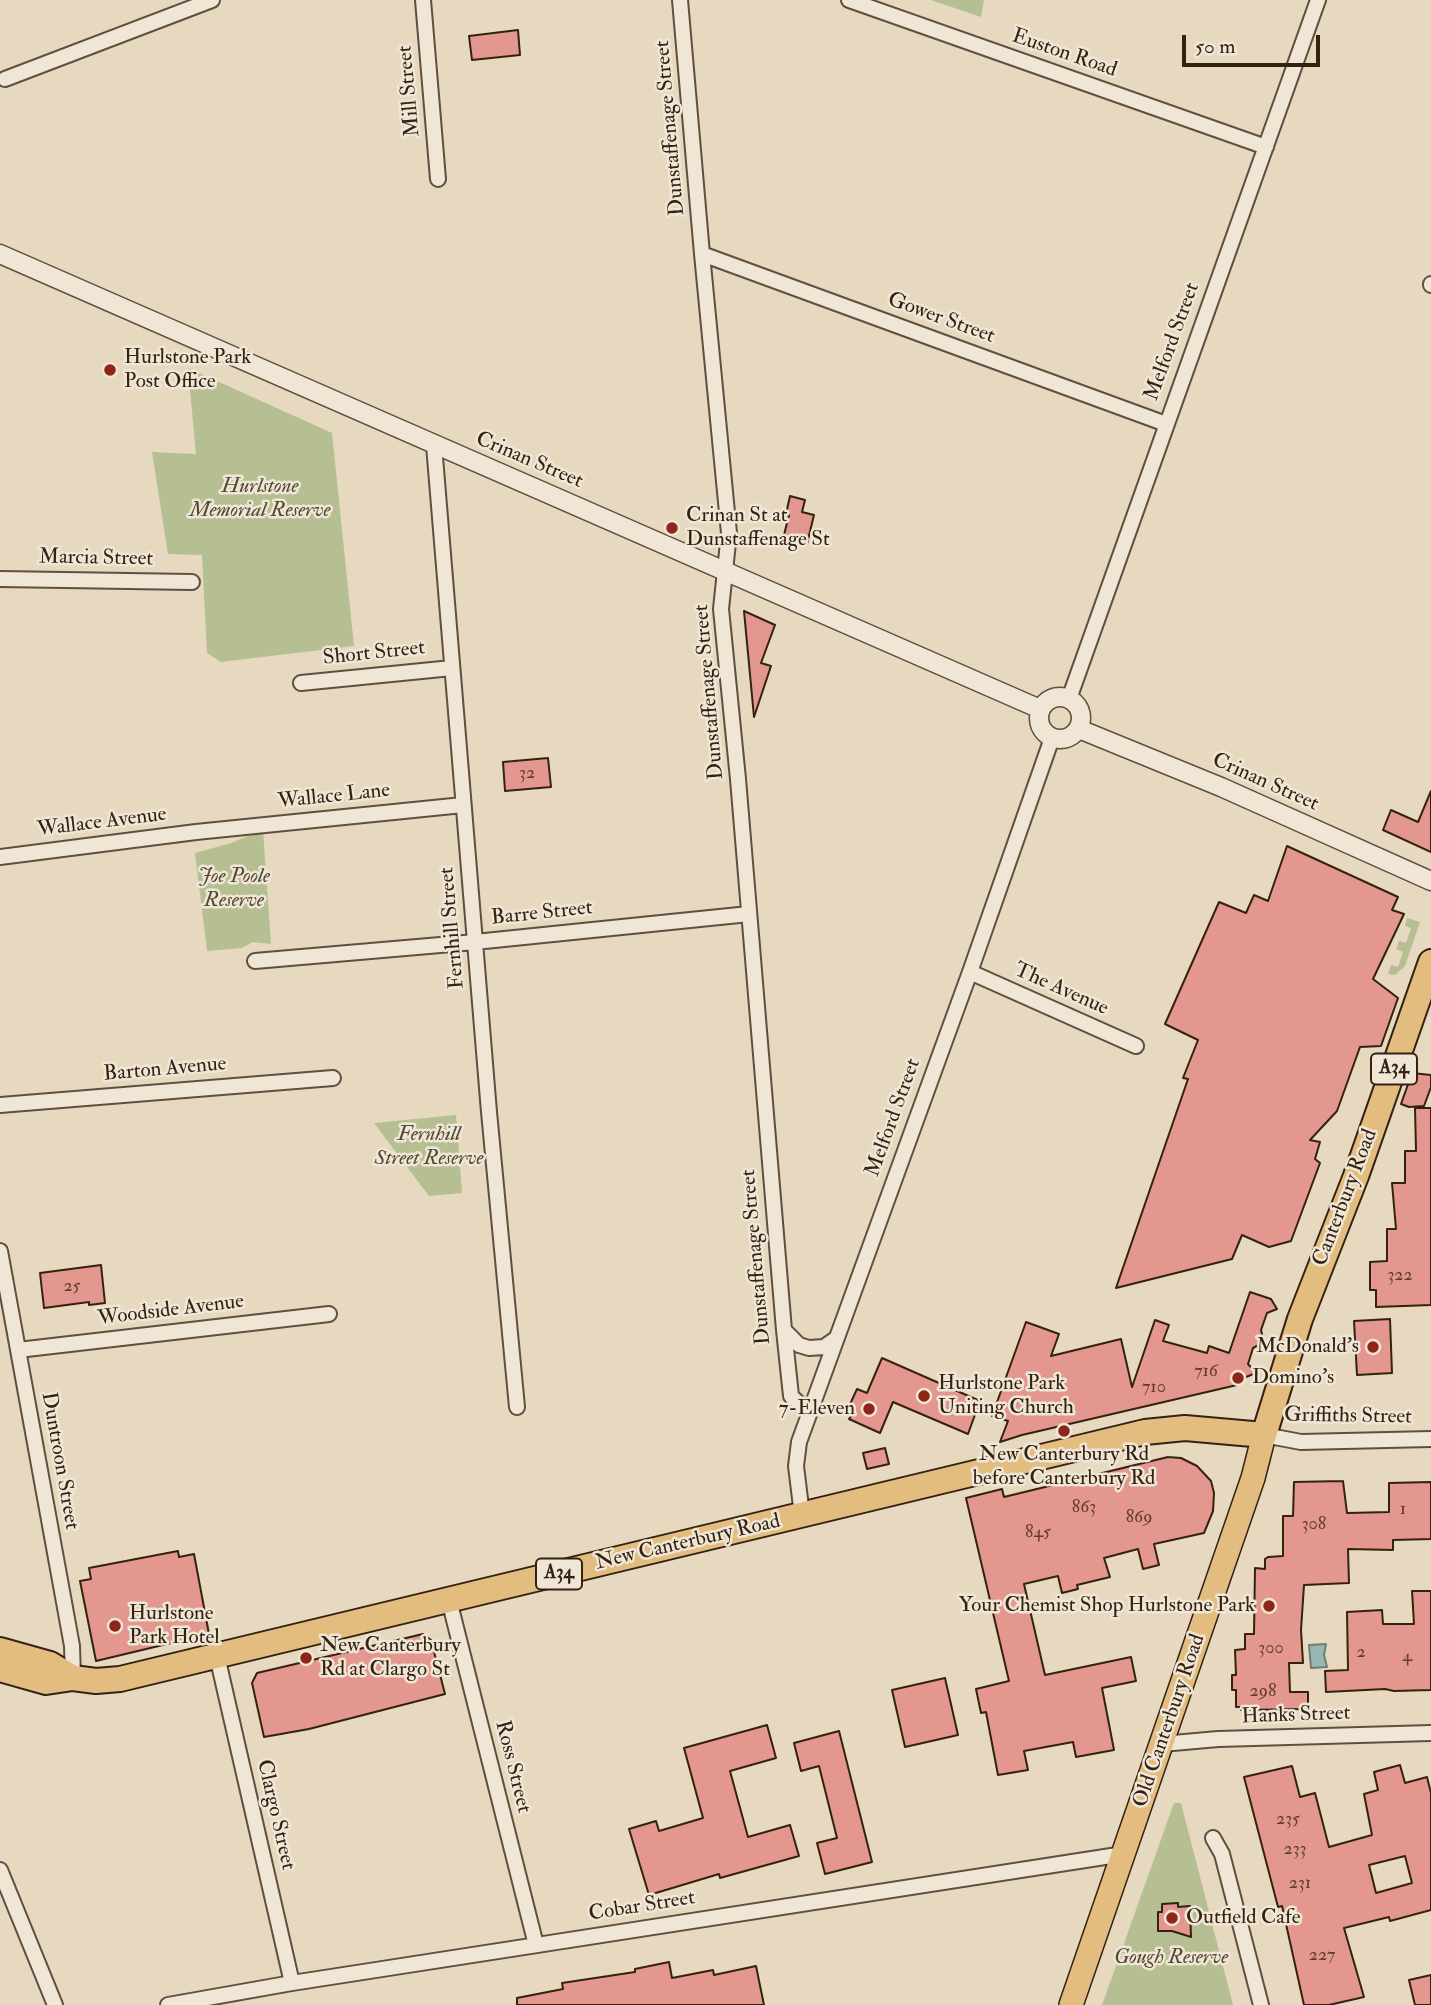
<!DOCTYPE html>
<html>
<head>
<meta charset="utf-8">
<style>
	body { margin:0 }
	#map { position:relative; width:1431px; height:2005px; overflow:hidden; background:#e6d9c0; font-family:"IM FELL Double Pica",serif }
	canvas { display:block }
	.scale { position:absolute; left:1182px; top:35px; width:138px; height:32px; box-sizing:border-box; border:4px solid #342112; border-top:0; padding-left:9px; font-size:21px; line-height:24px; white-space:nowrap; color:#342112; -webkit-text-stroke:5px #efe6d6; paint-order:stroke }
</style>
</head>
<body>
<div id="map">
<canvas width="1431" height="2005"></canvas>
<div class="scale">50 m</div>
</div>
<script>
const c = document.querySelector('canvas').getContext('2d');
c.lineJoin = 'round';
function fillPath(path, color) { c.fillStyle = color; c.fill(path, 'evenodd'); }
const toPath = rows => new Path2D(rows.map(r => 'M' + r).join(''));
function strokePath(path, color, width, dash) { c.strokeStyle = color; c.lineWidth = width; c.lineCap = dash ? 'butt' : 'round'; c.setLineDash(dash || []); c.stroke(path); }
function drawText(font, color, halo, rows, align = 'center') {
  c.font = font + ' "IM FELL Double Pica",serif'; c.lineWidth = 5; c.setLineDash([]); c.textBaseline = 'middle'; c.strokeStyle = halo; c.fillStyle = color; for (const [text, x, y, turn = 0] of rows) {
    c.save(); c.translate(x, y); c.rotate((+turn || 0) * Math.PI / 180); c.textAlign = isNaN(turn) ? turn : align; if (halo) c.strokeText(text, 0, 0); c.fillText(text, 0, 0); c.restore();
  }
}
fillPath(toPath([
	[931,0,984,0,981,17],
	[188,368,332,433,354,646,221,662,207,653,202,555,168,554,152,452,196,454],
	[263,830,271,944,253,942,242,948,207,951,195,853,231,843],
	[1407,918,1420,922,1405,966,1395,975,1388,974,1391,965,1398,967,1403,952,1396,949,1399,941,1406,943,1411,928,1405,926],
	[456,1115,462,1193,429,1196,374,1123],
	[1174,1803,1181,1803,1233,2005,1102,2005]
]), '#b5bf92');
const water = toPath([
	[1326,1644,1324,1655,1327,1667,1311,1668,1309,1645,1326,1644]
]);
fillPath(water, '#96bab3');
strokePath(water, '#6f7d73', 2);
const building = toPath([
	[518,30,520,55,472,60,469,36,518,30],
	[790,496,805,500,802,512,814,515,807,544,783,539,789,515,786,514,790,496],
	[744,611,775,625,761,663,771,666,754,717,744,611],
	[548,758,551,787,505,791,503,762,548,758],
	[1431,791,1431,852,1383,830,1391,810,1418,822,1431,791],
	[1287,846,1398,897,1392,910,1404,914,1373,979,1398,998,1381,1046,1360,1047,1337,1111,1310,1140,1320,1142,1315,1159,1320,1163,1291,1241,1269,1247,1242,1235,1232,1259,1116,1288,1188,1079,1183,1078,1198,1040,1165,1024,1219,902,1246,913,1254,895,1268,901,1287,846],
	[1412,1073,1431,1075,1431,1087,1424,1106,1409,1107,1401,1104,1412,1073],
	[1415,1108,1431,1108,1431,1305,1376,1307,1376,1290,1370,1290,1370,1262,1387,1261,1387,1229,1396,1229,1392,1183,1405,1183,1405,1151,1416,1151,1415,1108],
	[101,1265,105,1303,89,1305,89,1302,44,1308,40,1273,101,1265],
	[1250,1292,1271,1299,1277,1309,1267,1313,1261,1330,1264,1342,1253,1348,1248,1364,1256,1373,1246,1377,1237,1385,1022,1435,1000,1442,1008,1421,992,1416,1026,1322,1059,1334,1051,1356,1121,1339,1132,1387,1155,1320,1169,1325,1163,1341,1207,1353,1209,1346,1229,1353,1250,1292],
	[1390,1319,1392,1373,1357,1375,1354,1321,1390,1319],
	[882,1358,980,1401,968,1434,893,1402,880,1433,849,1419,851,1416,846,1413,857,1389,867,1393,882,1358],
	[885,1448,889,1464,867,1469,863,1453,885,1448],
	[1168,1457,1181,1458,1197,1466,1211,1481,1214,1493,1213,1511,1204,1533,1154,1544,1159,1565,1143,1569,1138,1549,1104,1558,1110,1577,1077,1585,1078,1589,1062,1593,1058,1576,1024,1584,1045,1675,1131,1657,1136,1681,1102,1688,1114,1750,1076,1757,1073,1742,1024,1751,1028,1770,998,1775,986,1712,981,1713,976,1689,1009,1681,966,1498,1002,1489,1004,1497,1168,1457],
	[1343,1481,1347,1513,1389,1512,1389,1483,1431,1482,1431,1539,1393,1540,1393,1550,1348,1549,1349,1583,1304,1585,1301,1630,1303,1663,1289,1663,1290,1692,1308,1692,1308,1709,1241,1710,1241,1707,1236,1707,1236,1690,1232,1690,1232,1675,1236,1675,1235,1650,1245,1649,1245,1634,1254,1634,1255,1568,1265,1569,1265,1559,1268,1557,1283,1556,1283,1516,1293,1516,1294,1482,1343,1481],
	[178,1551,179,1557,194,1554,209,1634,96,1661,80,1581,91,1579,89,1568,178,1551],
	[1412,1591,1431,1591,1431,1690,1394,1691,1385,1689,1326,1692,1325,1671,1348,1670,1347,1612,1382,1610,1383,1624,1414,1624,1412,1591],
	[423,1634,431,1640,445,1694,309,1729,264,1737,252,1683,257,1673,423,1634],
	[945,1678,958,1735,905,1747,892,1690,945,1678],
	[767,1725,776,1758,730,1771,748,1837,790,1825,799,1856,720,1878,719,1874,649,1895,629,1829,656,1821,659,1831,703,1818,684,1748,767,1725],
	[839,1731,872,1862,825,1874,817,1843,837,1838,819,1766,801,1771,794,1743,839,1731],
	[1400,1765,1405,1783,1427,1777,1431,1793,1431,1910,1390,1921,1389,1917,1344,1928,1364,1997,1329,2005,1304,2005,1282,1906,1278,1907,1244,1777,1292,1766,1300,1797,1315,1793,1329,1847,1372,1835,1364,1794,1378,1790,1374,1772,1400,1765],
	[1405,1856,1412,1883,1376,1893,1369,1865,1405,1856],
	[1178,1903,1178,1907,1190,1906,1191,1937,1172,1931,1158,1931,1158,1912,1162,1912,1162,1904,1178,1903],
	[669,1962,672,1978,713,1970,714,1975,756,1966,764,2005,517,2005,517,1998,563,1989,562,1983,635,1972,635,1969,669,1962],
	[1431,1975,1431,2005,1415,2005,1409,1980,1431,1975]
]);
fillPath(building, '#e4978e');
strokePath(building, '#342112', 2);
const minor = toPath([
	[423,0,438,179],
	[680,0,702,254,729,533,721,609,738,779,784,1330,791,1396,809,1413],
	[849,0,1266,147],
	[5,79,212,0],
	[702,254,1166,424],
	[1431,285,1431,284],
	[434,445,489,1112,517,1407],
	[0,579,192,582],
	[301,683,452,668],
	[1069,699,1318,0],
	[0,857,196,832,463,805],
	[255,961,475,942,749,914],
	[970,972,1136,1046],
	[0,1105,333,1078],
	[0,1251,72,1646,73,1678],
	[784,1330,799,1345,809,1348,824,1347,837,1338],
	[18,1350,329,1314],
	[1264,1435,1301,1442,1431,1439],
	[802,1515,796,1466,799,1442,970,972,1052,738],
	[449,1600,536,1945],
	[217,1656,292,1983],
	[1162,1744,1218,1739,1431,1733],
	[1213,1838,1222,1854,1261,2005],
	[0,1870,55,2005],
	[168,2005,292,1983,1124,1854]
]);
const tertiary = toPath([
	[0,254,1040,709],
	'1039 718a21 21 0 1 1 42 0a21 21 0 1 1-42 0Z',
	[1079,729,1221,787,1431,881]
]);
const primary = toPath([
	[1071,2005,1253,1478,1264,1435]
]);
const trunk = toPath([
	[0,1650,50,1664,73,1678],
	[0,1669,46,1682,73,1678,96,1681,120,1679,1145,1432,1185,1428,1264,1435,1300,1319,1356,1176,1431,962]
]);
strokePath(minor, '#604f3e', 18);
strokePath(tertiary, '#604f3e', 21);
strokePath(primary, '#342112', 26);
strokePath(trunk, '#342112', 28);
strokePath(minor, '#efe6d6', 14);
strokePath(tertiary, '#efe6d6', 18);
strokePath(primary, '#e3bc80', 23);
strokePath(trunk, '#e3bc80', 24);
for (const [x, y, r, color] of [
	[110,370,7,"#8f2418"],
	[672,528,7,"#8f2418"],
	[1373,1347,7,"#8f2418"],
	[1238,1378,7,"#8f2418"],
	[924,1396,7,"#8f2418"],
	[869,1409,7,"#8f2418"],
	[1064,1431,7,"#8f2418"],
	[1269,1606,7,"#8f2418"],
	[115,1626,7,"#8f2418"],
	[306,1658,7,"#8f2418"],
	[1172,1918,7,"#8f2418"]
]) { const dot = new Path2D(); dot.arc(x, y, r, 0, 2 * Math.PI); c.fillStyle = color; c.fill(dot); strokePath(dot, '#efe6d6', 2.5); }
drawText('18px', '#603e31', null, [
	["32",527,774],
	["322",1400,1276],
	["25",72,1287],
	["716",1206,1372],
	["710",1154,1388],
	["863",1084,1508],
	["1",1403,1510],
	["869",1139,1518],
	["308",1314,1525],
	["845",1038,1533],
	["300",1271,1649],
	["2",1361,1653],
	["4",1407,1657],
	["298",1263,1692],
	["235",1288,1820],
	["233",1295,1850],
	["231",1300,1884],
	["227",1322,1956]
]);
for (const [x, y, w] of [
	[1394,1069,46],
	[559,1574,46]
]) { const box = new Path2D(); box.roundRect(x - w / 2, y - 15.5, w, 31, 5); c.fillStyle = '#efe6d6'; c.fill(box); strokePath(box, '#342112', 2); }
drawText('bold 19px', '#342112', null, [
	["A34",1394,1069],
	["A34",559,1574]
]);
drawText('21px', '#342112', '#efe6d6', [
	["Euston Road",1064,54,19],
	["Mill Street",410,91,-95],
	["Dunstaffenage Street",671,128,-95],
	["Gower Street",941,319,20],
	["Melford Street",1173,342,-70],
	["Crinan Street",529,461,23],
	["Marcia Street",96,559,1],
	["Short Street",374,654,-6],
	["Dunstaffenage Street",710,692,-95],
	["Crinan Street",1265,783,24],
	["Wallace Lane",334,797,-6],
	["Wallace Avenue",102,823,-7],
	["Barre Street",542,914,-6],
	["Fernhill Street",453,928,-95],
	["The Avenue",1061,990,24],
	["Barton Avenue",165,1070,-5],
	["Melford Street",894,1118,-70],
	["Canterbury Road",1346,1198,-69],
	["Dunstaffenage Street",757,1257,-95],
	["Woodside Avenue",171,1311,-7],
	["Griffiths Street",1348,1417,1],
	["Duntroon Street",59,1461,80],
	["New Canterbury Road",688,1543,-13],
	["Hanks Street",1296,1716,-2],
	["Old Canterbury Road",1170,1721,-71],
	["Ross Street",512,1767,76],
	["Clargo Street",275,1815,77],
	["Cobar Street",642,1907,-9]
]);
drawText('21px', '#342112', '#efe6d6', [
	["Hurlstone Park",124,358],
	["Post Office",124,382],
	["Crinan St at",686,516],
	["Dunstaffenage St",686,540],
	["McDonald's",1359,1347,"right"],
	["Domino's",1252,1378],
	["Hurlstone Park",938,1384],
	["Uniting Church",938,1408],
	["7-Eleven",855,1409,"right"],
	["New Canterbury Rd",1064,1455,"center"],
	["before Canterbury Rd",1064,1479,"center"],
	["Your Chemist Shop Hurlstone Park",1255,1606,"right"],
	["Hurlstone",129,1614],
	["Park Hotel",129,1638],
	["New Canterbury",320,1646],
	["Rd at Clargo St",320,1670],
	["Outfield Cafe",1186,1918]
], 'left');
drawText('italic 21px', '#544832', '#efe6d6', [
	["Hurlstone",260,487],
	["Memorial Reserve",260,511],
	["Joe Poole",234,877],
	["Reserve",234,901],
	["Fernhill",429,1135],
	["Street Reserve",429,1159],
	["Gough Reserve",1171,1958]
]);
</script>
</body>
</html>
